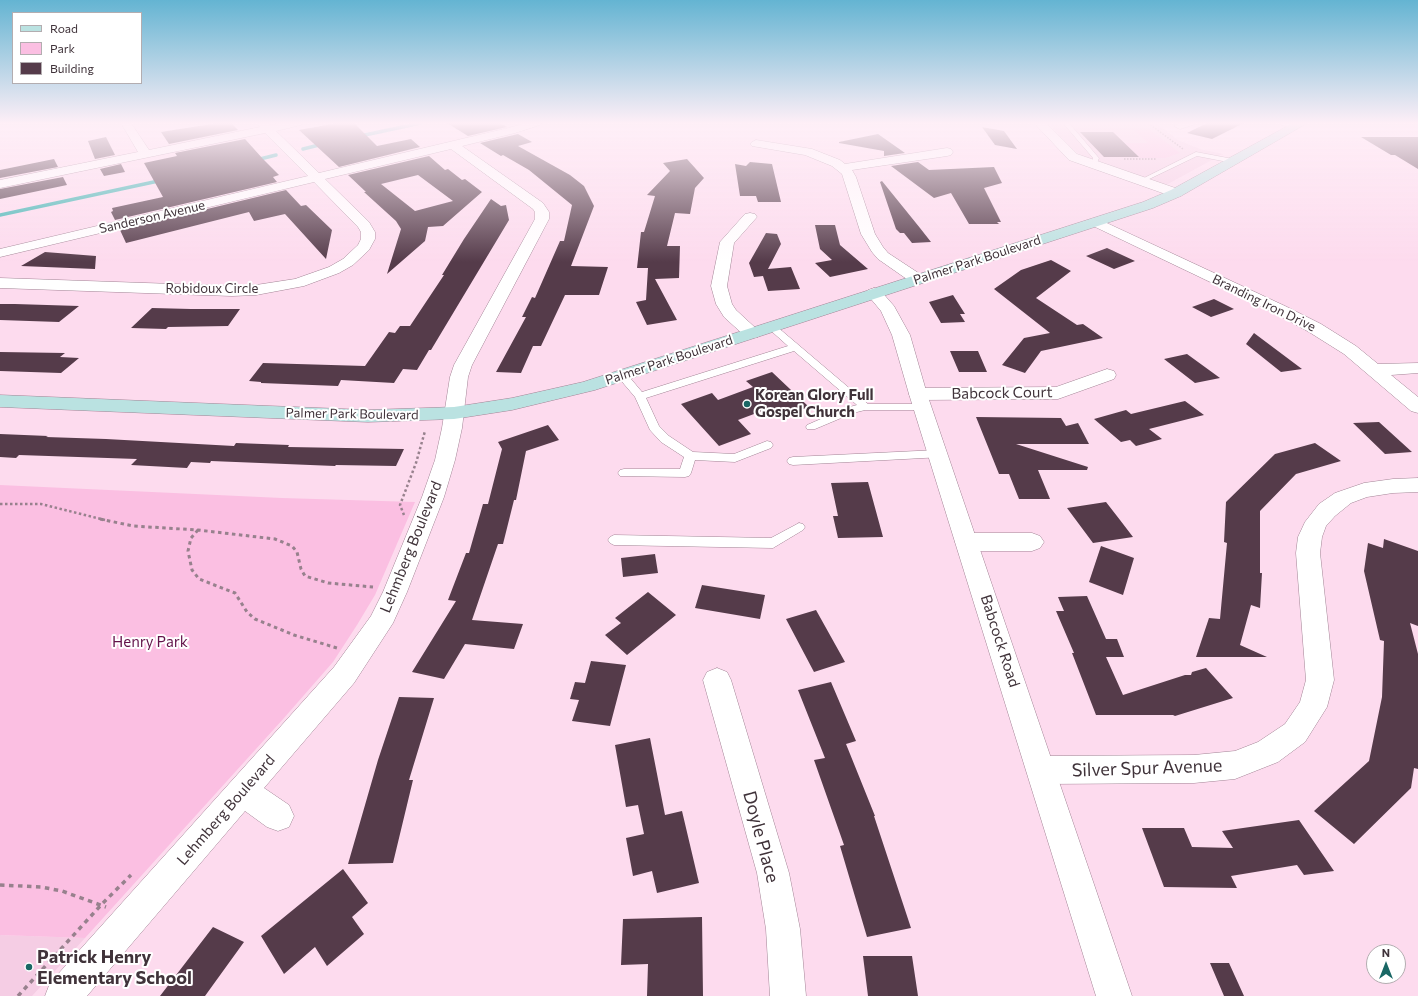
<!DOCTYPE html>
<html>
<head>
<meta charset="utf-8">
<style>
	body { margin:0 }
	#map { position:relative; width:1418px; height:996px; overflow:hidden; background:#fddbee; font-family:Commissioner,sans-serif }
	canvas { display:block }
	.legend { position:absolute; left:12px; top:12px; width:130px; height:72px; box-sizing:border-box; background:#fff; border:1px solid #b3adb0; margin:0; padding:5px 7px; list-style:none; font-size:12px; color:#40333a }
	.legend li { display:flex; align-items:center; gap:8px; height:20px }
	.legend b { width:20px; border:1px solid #b3adb0 }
	.north { position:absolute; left:1366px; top:944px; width:40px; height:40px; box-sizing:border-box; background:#fff; border:1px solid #b3adb0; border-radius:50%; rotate:0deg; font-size:11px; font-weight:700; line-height:16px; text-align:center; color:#40333a }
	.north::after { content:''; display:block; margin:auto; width:14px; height:18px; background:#196765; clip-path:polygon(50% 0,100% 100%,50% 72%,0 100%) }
</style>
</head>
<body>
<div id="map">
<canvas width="1418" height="996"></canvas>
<ul class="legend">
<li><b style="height:5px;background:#bae2e1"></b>Road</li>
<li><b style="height:11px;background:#fbbfe2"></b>Park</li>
<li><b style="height:11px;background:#553b4a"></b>Building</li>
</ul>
<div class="north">N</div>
</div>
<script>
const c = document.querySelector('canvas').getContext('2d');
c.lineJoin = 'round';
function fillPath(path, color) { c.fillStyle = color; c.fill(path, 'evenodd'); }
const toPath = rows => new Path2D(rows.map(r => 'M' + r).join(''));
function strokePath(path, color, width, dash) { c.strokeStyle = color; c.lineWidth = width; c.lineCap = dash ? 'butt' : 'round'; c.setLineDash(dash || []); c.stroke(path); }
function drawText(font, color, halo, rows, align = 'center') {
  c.font = font + ' Commissioner,sans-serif'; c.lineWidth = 4; c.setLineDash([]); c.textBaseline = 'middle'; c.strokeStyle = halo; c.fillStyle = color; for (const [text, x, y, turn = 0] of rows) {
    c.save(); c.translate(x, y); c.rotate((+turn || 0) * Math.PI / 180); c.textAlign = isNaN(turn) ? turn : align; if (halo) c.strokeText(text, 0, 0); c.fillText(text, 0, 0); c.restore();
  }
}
fillPath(toPath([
	[1048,123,1156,123,1178,140,1200,149,1223,154,1168,184,1161,184,1086,158,1070,148],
	[0,935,85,938,32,996,0,996]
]), '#f5cde4');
fillPath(toPath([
	[1134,130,1150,130,1180,153,1165,158,1140,158,1125,143,1148,143],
	[0,485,282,498,415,502,375,595,357,625,333,662,284,718,85,938,0,935]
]), '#fbbfe2');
strokePath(toPath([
	[360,136,421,123],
	[303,149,323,144],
	[256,160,276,155],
	[0,215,163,180]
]), '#3eb4b2', 3.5);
fillPath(toPath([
	[218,123,231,123,238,130,169,144,161,132],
	[337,123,354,123,377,146,411,139,420,147,339,167,299,130],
	[447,123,500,123,507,127,468,136],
	[1207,123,1244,123,1212,139,1187,133],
	[982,127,1004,131,1017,149,995,145],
	[1080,132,1113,132,1139,157,1104,157],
	[518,134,532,142,518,146,570,175,584,186,594,206,571,266,608,267,599,295,565,295,541,346,533,346,521,373,496,372,526,317,522,317,532,297,535,298,560,241,564,241,572,205,529,170,503,155,501,156,480,143],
	[878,134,905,153,884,156,884,151,839,143,839,142],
	[106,137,115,155,95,159,88,141],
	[1361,137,1418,137,1418,169,1395,155,1391,155],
	[245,139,263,159,279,175,273,177,277,182,115,220,111,212,113,211,112,208,163,197,144,163,177,156,175,153],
	[429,156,445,170,448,169,462,180,465,179,482,192,443,226,428,227,425,241,387,274,401,229,396,221,364,192,366,192,348,175],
	[418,175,453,201,415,211,381,184],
	[54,159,58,167,0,178,0,170],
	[687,159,704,178,695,188,690,214,675,213,667,246,680,246,679,278,655,279,677,320,647,325,636,302,646,300,648,268,637,268,641,232,644,232,655,196,647,195,670,171,663,163],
	[750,162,772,164,781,202,758,202,756,196,740,196,735,164,746,166],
	[918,162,929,170,994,167,1002,183,984,188,1001,222,997,222,999,224,969,224,951,193,934,198,891,166],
	[121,164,125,172,104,176,100,169],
	[63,177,67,185,0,199,0,189],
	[882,181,920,228,931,242,912,243,904,233,900,233,896,229,880,182],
	[286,190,301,206,306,205,332,230,326,259,285,214,254,221,249,212,126,243,120,230],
	[491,199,501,206,506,205,509,220,431,350,429,350,417,370,403,369,394,383,341,380,338,386,261,383,261,382,249,381,263,363,365,366,389,332,395,333,400,326,410,326,444,275,442,275,464,239],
	[815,225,835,225,840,245,868,269,830,277,815,263,832,260,820,249],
	[766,233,777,234,781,244,768,269,791,267,800,289,768,291,763,276,754,277,749,263],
	[1107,248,1135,261,1114,269,1086,256],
	[45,252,96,256,95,269,21,266],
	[1051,260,1071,271,1036,298,1077,325,1083,324,1103,338,1041,351,1025,373,1002,365,1024,338,1050,333,994,289,1021,270],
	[953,295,965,314,960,314,965,322,941,323,929,302],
	[1214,299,1234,309,1211,317,1192,307],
	[0,304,15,304,79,306,59,322,0,320],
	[152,308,191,309,240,309,228,326,168,327,166,329,131,328],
	[1254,333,1302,369,1281,372,1246,344],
	[950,351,978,351,987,372,959,372],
	[0,352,65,353,60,357,79,358,61,373,0,371],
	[1187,354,1220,378,1195,383,1164,359],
	[772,372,809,407,780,418,770,408,738,420,751,434,719,446,681,404,712,393,718,400,753,387,746,381],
	[1185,401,1204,415,1149,429,1162,439,1136,446,1130,440,1121,442,1094,419,1126,410,1131,414],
	[976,417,1061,418,1066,426,1078,423,1089,444,1016,444,1088,467,1087,470,1038,470,1050,499,1019,499,1009,474,999,474],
	[1379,422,1412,452,1385,454,1353,423],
	[548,425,559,440,526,451,516,500,514,500,503,544,498,544,472,620,523,624,514,649,465,644,444,679,412,672,456,601,448,600,466,553,469,553,483,504,488,504,502,449,498,442],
	[0,434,48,436,46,437,106,439,234,446,236,443,289,445,288,447,404,449,396,466,336,465,335,466,211,461,210,463,191,462,187,468,131,465,137,459,19,455,16,458,0,457],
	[1315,443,1341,461,1296,474,1260,511,1260,573,1262,573,1260,608,1251,605,1240,645,1267,657,1196,657,1209,618,1220,619,1227,543,1224,542,1226,502,1275,454],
	[868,482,883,537,838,538,833,516,838,516,831,483],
	[1106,502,1120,520,1133,537,1093,543,1067,508],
	[1384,539,1418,551,1418,626,1410,623,1418,654,1418,769,1414,768,1411,788,1354,844,1314,811,1369,761,1382,697,1384,641,1380,640,1364,571,1368,543,1383,548],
	[1101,546,1134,558,1123,595,1089,582],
	[655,554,658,573,623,577,621,558],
	[702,585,765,595,760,619,695,608],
	[648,592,676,615,627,655,605,635,621,623,615,618],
	[1087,596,1106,639,1117,639,1124,657,1106,657,1123,695,1185,675,1191,675,1192,672,1206,668,1233,698,1175,716,1173,715,1096,715,1072,653,1074,653,1056,611,1064,611,1058,597],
	[816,610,845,662,814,672,786,619],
	[591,661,626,665,610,726,572,721,579,700,570,699,575,682,585,683],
	[831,682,856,741,846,744,875,816,874,816,911,928,867,937,840,846,844,845,814,760,825,758,798,690],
	[399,697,434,698,409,780,413,780,393,863,348,864,378,760],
	[650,738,665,815,682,811,699,883,657,893,652,871,633,876,626,838,644,834,638,805,626,807,615,745],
	[1299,820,1334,871,1304,875,1297,865,1231,876,1237,888,1164,887,1142,828,1184,828,1192,847,1233,848,1222,831],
	[343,869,368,903,352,917,364,934,327,966,315,947,284,974,261,936],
	[702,917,703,996,647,996,648,964,621,965,623,919],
	[213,927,244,942,205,996,160,996],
	[863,956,912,956,918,996,868,996],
	[1210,963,1229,963,1244,996,1224,996]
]), '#553b4a');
const service = toPath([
	[1063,123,1069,123,1098,157,1099,158,1096,166,1092,166,1093,158,1063,123],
	[1196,152,1233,159,1236,161,1233,163,1197,156,1143,182,1138,181,1196,152],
	[772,324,775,325,868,404,922,404,927,407,922,410,865,410,853,413,815,429,807,429,806,427,807,425,846,408,857,405,794,351,646,398,659,426,669,436,693,452,734,454,767,441,771,442,773,445,771,448,735,462,695,460,691,473,689,476,685,477,620,476,618,473,620,470,624,469,680,469,684,457,661,442,650,430,635,397,618,377,617,375,618,373,626,373,642,392,788,346,769,329,767,327,772,324],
	[938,450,942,451,944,454,942,457,793,465,789,464,787,461,789,458,793,457,938,450],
	[799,523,803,524,805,527,803,530,773,548,614,545,610,543,608,540,610,537,614,535,771,538,799,523]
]);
const minor = toPath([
	[121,123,131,123,149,150,260,127,257,123,268,123,270,125,283,123,302,123,301,125,276,131,319,173,508,128,526,123,541,123,540,125,515,133,462,146,543,203,549,212,549,219,472,365,468,377,462,428,455,460,444,497,407,592,393,623,354,683,264,788,289,805,294,816,289,827,278,831,267,827,245,811,87,996,45,996,50,983,334,667,371,616,383,592,422,497,435,460,442,428,450,377,454,365,535,219,535,212,533,209,451,149,325,179,369,222,375,232,375,239,369,250,353,265,339,273,304,286,256,295,232,296,0,288,0,278,232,286,256,285,295,279,329,267,343,259,358,245,361,239,361,232,358,227,314,182,0,257,0,249,308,176,265,133,0,188,0,180,138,152,121,123],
	[1034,123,1046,123,1077,154,1181,190,1183,193,1181,196,1176,197,1171,196,1069,160,1034,123],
	[1179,123,1195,123,1193,125,1180,129,1174,126,1179,123],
	[1279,123,1295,123,1301,126,1295,129,1281,125,1279,123],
	[756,140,812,149,840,160,845,164,947,148,951,149,953,152,951,155,947,156,852,170,856,177,875,234,883,247,888,253,923,276,925,279,923,282,917,284,911,282,878,259,872,252,861,234,842,174,832,166,805,155,752,146,750,144,752,142,756,140],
	[750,213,755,214,757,217,734,243,727,286,732,304,736,310,761,333,758,337,752,338,746,337,724,317,716,304,711,286,720,242,745,214,750,213],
	[1096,218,1285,306,1321,324,1356,346,1378,364,1418,363,1418,373,1391,375,1418,397,1418,413,1411,411,1344,354,1309,332,1273,312,1091,225,1089,222,1091,219,1096,218],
	[1107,369,1114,371,1116,375,1114,379,1058,399,918,400,911,398,909,394,911,390,918,388,1056,387,1107,369],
	[1418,478,1418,492,1393,493,1367,497,1351,503,1335,516,1326,526,1322,537,1320,553,1334,680,1327,707,1305,742,1278,762,1235,779,1194,783,1042,784,1031,780,1027,770,1031,760,1042,756,1194,755,1235,751,1258,742,1285,724,1300,702,1306,680,1296,553,1298,537,1305,522,1319,504,1335,493,1364,483,1393,479,1418,478],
	[967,533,1032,533,1040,536,1044,542,1040,548,1032,551,967,551,959,548,955,542,959,536,967,533],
	[717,668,727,672,731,680,789,873,800,929,806,996,770,996,766,929,757,873,703,680,707,672,717,668]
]);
const tertiary = toPath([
	[874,288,880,290,894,306,910,335,927,394,1132,996,1096,996,909,394,892,335,881,311,866,293,868,290,874,288]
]);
const secondary = toPath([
	[1293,123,1306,123,1304,125,1181,196,1153,208,595,390,512,410,454,419,368,422,0,407,0,395,368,410,454,407,512,398,583,382,1143,202,1171,190,1293,123]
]);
strokePath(service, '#a28495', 1);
strokePath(minor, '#a28495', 1);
strokePath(tertiary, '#a28495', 1);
strokePath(secondary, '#a28495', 1);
strokePath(toPath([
	[1148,123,1183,149],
	[1124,159,1157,159]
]), '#97818d', 1.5, [1.5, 1.5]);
strokePath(toPath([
	[0,504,41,504,105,520],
	[404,515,400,505,416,463,425,431]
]), '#97818d', 2.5, [2.5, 2.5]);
strokePath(toPath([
	[100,519,133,526,198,530,275,539,292,546,297,552,301,569,305,576,328,583,373,587],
	[198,530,191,538,188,551,192,570,199,579,235,593,247,612,255,619,294,635,337,648]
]), '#97818d', 3, [3.5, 3.5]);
strokePath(toPath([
	[0,885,41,887,62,891,106,907],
	[18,996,101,905,131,875]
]), '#97818d', 3.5, [4.5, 4.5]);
fillPath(service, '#fff');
fillPath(minor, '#fff');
fillPath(tertiary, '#fff');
fillPath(secondary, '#bae2e1');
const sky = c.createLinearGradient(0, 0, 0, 262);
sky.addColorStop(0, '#64b4d2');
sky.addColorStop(0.47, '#feeff7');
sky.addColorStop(1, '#feeff700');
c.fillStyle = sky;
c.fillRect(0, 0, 1418, 262);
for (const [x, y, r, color] of [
	[747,404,4,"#196765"],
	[29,967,4,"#196765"]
]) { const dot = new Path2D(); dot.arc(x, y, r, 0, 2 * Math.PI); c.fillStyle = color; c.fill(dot); strokePath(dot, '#fff', 1.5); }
drawText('13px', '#40333a', '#fff', [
	["Sanderson Avenue",152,217,-13],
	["Palmer Park Boulevard",977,260,-18],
	["Robidoux Circle",212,289],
	["Branding Iron Drive",1264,303,26],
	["Palmer Park Boulevard",669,360,-18],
	["Palmer Park Boulevard",352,414,1]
]);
drawText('15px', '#40333a', '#fff', [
	["Babcock Court",1002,393,-1],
	["Lehmberg Boulevard",411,547,-68],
	["Babcock Road",1000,641,72],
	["Lehmberg Boulevard",226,810,-49]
]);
drawText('bold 15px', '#40333a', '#fff', [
	["Korean Glory Full",755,395],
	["Gospel Church",755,412]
], 'left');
drawText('15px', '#63134a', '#fff', [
	["Henry Park",150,642]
]);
drawText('18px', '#40333a', '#fff', [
	["Silver Spur Avenue",1147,768,-2],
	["Doyle Place",761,837,75]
]);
drawText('bold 18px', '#40333a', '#fff', [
	["Patrick Henry",37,957],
	["Elementary School",37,978]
], 'left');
</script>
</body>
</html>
